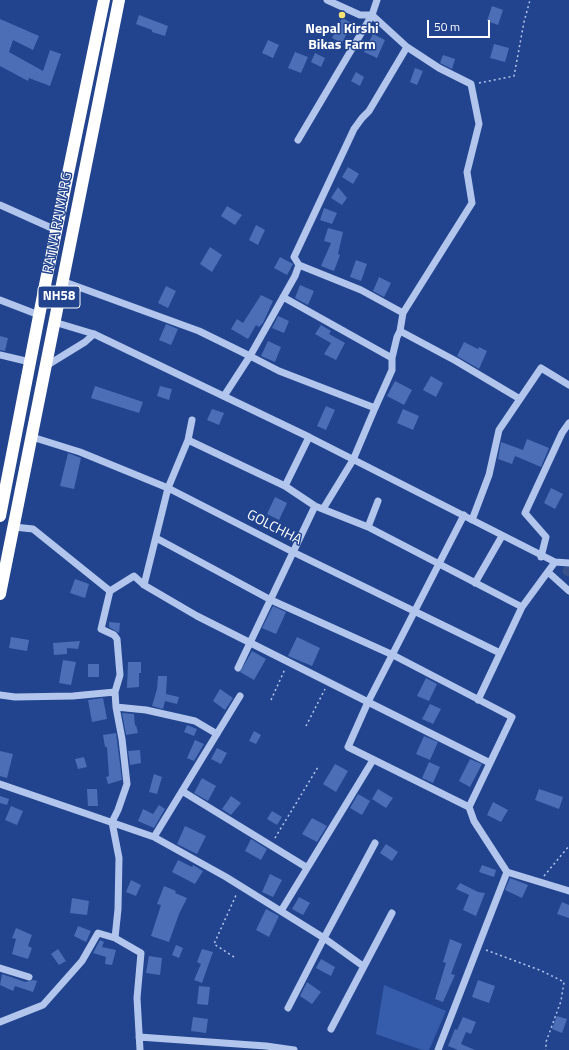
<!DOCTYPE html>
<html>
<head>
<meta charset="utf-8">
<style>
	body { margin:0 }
	#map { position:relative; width:569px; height:1050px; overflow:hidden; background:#22448f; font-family:"Titillium Web",sans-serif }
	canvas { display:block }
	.scale { position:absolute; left:427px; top:20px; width:63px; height:18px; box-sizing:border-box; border:2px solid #fff; border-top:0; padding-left:5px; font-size:12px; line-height:14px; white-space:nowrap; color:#fff; -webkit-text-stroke:3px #22448f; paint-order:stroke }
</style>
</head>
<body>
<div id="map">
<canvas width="569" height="1050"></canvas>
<div class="scale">50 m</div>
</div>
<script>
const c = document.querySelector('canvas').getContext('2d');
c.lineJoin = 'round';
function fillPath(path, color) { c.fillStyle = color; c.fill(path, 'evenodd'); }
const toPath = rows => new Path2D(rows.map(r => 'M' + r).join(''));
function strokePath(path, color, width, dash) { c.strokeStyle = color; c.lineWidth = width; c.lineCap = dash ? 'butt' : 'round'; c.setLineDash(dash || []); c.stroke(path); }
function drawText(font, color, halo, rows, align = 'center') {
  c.font = font + ' "Titillium Web",sans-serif'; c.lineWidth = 3; c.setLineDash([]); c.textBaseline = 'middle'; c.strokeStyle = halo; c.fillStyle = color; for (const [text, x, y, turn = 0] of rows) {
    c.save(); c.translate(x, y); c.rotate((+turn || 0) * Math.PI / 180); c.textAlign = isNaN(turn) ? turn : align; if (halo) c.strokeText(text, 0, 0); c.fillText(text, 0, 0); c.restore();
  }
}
fillPath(toPath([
	[384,985,446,1011,429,1050,422,1050,376,1034]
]), '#365dac');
strokePath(toPath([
	[567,571,569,572]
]), '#385289', 9);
fillPath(toPath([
	[492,6,503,10,498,25,487,21],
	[139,15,168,26,165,36,152,32,152,30,136,24],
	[342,18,352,23,342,43,332,38],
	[0,19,39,36,33,50,13,40,9,52,43,71,50,50,61,54,50,86,29,78,28,81,0,66],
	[373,34,385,40,377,58,364,52],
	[268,40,279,45,273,58,262,53],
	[494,44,509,48,505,62,490,58],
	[295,52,308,57,301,73,288,68],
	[315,53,325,58,321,67,311,62],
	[443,55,455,59,452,69,440,63],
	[415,68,423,71,417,85,410,82],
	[356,72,364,77,360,86,351,81],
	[348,167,359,174,353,184,342,177],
	[338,187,347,198,342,205,331,198],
	[227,206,242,215,235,225,221,216],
	[324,208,337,213,332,224,320,220],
	[256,225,265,230,258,245,249,240],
	[328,228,343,232,338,254,340,255,334,271,321,266,331,243,324,241],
	[210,247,222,255,212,272,200,264],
	[280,257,293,264,287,275,274,268],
	[356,260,367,264,361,281,350,277],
	[379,277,391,283,384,297,373,291],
	[300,285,314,291,308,305,295,298],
	[166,286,176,291,168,308,158,303],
	[261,295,273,301,263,323,259,327,256,325,248,339,231,329,237,319,243,323],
	[278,316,289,321,284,333,272,328],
	[166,324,178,329,171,345,159,340],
	[321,325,331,331,329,334,345,343,336,360,324,354,331,343,315,334],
	[0,336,8,338,5,351,0,350],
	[268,341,281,347,275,362,261,356],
	[464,342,478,349,479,347,487,351,479,369,457,356],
	[431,376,443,383,436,397,423,390],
	[395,381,412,390,404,405,387,396],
	[95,386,143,402,139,413,91,398],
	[160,386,172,389,169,400,157,396],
	[326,406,335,410,326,430,317,426],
	[212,409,224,413,219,425,207,420],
	[403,409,419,416,413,430,397,423],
	[527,439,549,448,541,467,515,456,512,464,498,459,501,442,523,450],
	[68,453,81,458,74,489,60,486],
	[551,488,563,494,555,509,544,503],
	[275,497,287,503,279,520,267,514],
	[75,579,89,584,85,598,70,593],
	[273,606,286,612,276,634,262,628],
	[109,622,120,623,119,633,109,627],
	[11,637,29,640,27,651,9,648],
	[297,637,320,648,312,666,288,656],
	[80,641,78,649,67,648,67,654,54,655,53,643],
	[252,651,266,659,254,680,240,672],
	[63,660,76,662,71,685,59,683],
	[128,662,141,662,141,673,139,673,139,687,127,688],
	[88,664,99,664,99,677,88,677],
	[158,676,167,676,166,694,179,697,177,704,165,701,163,709,152,706,157,689],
	[426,678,437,684,429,701,417,696],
	[220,689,233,698,225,710,213,701],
	[103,698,107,719,92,722,88,700],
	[430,704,441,709,433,724,422,719],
	[122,713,134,714,135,726,136,725,138,733,126,735],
	[187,725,197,729,194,736,184,732],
	[254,731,261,735,256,744,249,741],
	[116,733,122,780,108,784,106,777,109,776,107,747,105,747,103,735],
	[424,736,438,742,430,760,416,754],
	[195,740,204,744,194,761,187,758],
	[217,748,227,753,221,764,211,759],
	[140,750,141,763,130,765,128,751],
	[0,751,13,754,7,778,0,776],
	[84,757,87,767,78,769,75,759],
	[470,759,482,764,470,787,459,781],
	[429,762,440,767,433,783,422,778],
	[335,764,348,771,336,792,323,784],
	[154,774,162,777,157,794,149,792],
	[202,778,216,786,208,801,194,793],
	[87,789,97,789,98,806,88,806],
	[378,789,393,798,386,808,372,799],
	[539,789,563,797,559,809,535,800],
	[358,794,370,801,362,815,350,808],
	[0,796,9,799,7,805,0,803],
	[231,796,241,803,231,815,222,809],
	[493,802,508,810,501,822,487,815],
	[159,805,165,809,154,828,138,821,143,809,153,814],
	[11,806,23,811,17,825,5,820],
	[272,811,282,817,277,825,267,819],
	[312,818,327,826,317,842,302,834],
	[185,826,206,836,197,854,177,844],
	[251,839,267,849,261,860,245,851],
	[386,844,398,852,392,861,380,853],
	[178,860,192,867,193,865,203,871,195,884,172,872],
	[482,865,496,870,494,877,479,872],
	[270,874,282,880,273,897,262,892],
	[510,878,528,885,522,898,505,890],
	[131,880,141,885,136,896,126,892],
	[460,883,478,892,485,893,476,916,463,910,469,895,456,889],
	[164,886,176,891,175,893,187,898,179,914,169,942,151,936,161,905,157,904],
	[299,897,310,903,303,915,292,909],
	[72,898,89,901,87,915,70,913],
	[562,902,569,905,569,918,557,914],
	[266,909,279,916,269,937,256,930],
	[78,926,91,931,86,942,74,936],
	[16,928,32,935,28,946,32,948,28,959,12,954,16,939,12,938],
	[450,939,462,944,451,974,455,975,443,1002,435,999,446,963,443,962],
	[100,940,104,942,102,947,116,950,112,965,105,964,106,957,93,953],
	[176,945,183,948,179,958,172,955],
	[58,949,66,961,59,965,51,954],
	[202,949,213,952,202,983,194,980,201,964,197,962],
	[149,956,162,958,160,975,146,973],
	[321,959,335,967,331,976,316,968],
	[2,974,25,982,33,980,37,981,33,992,15,986,13,991,0,985],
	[478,980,495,986,489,1003,472,997],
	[307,982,321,992,312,1004,300,996],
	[199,986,210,987,208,1005,197,1004],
	[557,1016,567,1019,562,1033,552,1029],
	[193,1017,208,1019,206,1033,191,1031],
	[463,1017,476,1022,471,1034,466,1032,461,1044,475,1050,458,1050,448,1046,455,1029,457,1030]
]), '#4b6eb6');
strokePath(toPath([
	[479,83,514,76,524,22,530,0],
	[271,700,285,669],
	[306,726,325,689],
	[275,838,318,767],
	[544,876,569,846],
	[486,950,542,971,564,982,561,1001,546,1042,546,1050],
	[234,957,214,944,237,893]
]), '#b2c5ec', 1.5, [2, 3]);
strokePath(toPath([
	[298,140,372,15,377,0],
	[0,205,56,230],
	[299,265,361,290,403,313,400,331,397,337,392,358],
	[62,281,199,331,250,356,295,276,299,265,294,257,354,129,362,118,369,111,407,47,372,15,360,15,327,0],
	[0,300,39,315],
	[403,313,472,203,467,172,479,124,471,84,439,68,407,47],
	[54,322,94,334,119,346,309,437,555,562,569,563],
	[400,331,456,361,520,399],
	[0,355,30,362],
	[46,366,85,342,94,334],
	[224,396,250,356,279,371,375,408,392,370,392,358,283,297],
	[32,437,80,452,168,488,293,552,500,653],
	[188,440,285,486,315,506,368,527,522,607,555,562],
	[285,486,309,437],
	[323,509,353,460,375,408],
	[464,515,368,702,490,763],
	[472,520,489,475,499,430,541,368,569,385],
	[14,527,33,529,110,591],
	[368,527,378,501],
	[541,557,546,537,525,513,562,433,569,423],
	[548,572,569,591],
	[475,583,502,536],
	[144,585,168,488,188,440,192,420],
	[238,668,315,506],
	[115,692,120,675,117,639,114,635,101,629,110,591,134,576,144,585,197,616,368,702,348,747,469,807,512,717,393,655,271,600,156,538],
	[0,695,15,697,73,696,115,692,116,707,122,739,127,784,118,810,112,822,119,858,118,909,115,938,141,953,137,998,140,1050],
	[478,700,522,607],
	[116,707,146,710,195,721,217,734],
	[0,784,154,837,226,877,324,938,288,1008],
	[182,791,306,867],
	[469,807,474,821,507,872],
	[154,837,240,696],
	[281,911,373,760],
	[363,966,324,938,375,843],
	[0,968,29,977],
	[0,1022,43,1005,82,961,98,933,115,938],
	[331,1029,392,913],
	[139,1037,266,1046,294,1050],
	[438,1050,507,872,569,891]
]), '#b2c5ec', 7);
strokePath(toPath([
	[0,516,46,280,104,0],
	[0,594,119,0]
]), '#fff', 12);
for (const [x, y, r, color] of [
	[342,15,4,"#f8e274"]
]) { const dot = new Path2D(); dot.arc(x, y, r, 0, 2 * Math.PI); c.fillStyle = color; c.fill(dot); strokePath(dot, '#22448f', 1.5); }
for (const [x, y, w] of [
	[59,297,42]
]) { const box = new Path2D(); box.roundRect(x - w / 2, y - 11, w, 22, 3); c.fillStyle = '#22448f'; c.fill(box); strokePath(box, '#fff', 1); }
drawText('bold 13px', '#fff', null, [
	["NH58",59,297]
]);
drawText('bold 14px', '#fff', '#22448f', [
	["Nepal Kirshi",342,30],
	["Bikas Farm",342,46]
]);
drawText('14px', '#fff', '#22448f', [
	["RATNA RAJMARG",58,223,-79],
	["GOLCHHA",274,528,27]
]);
</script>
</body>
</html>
